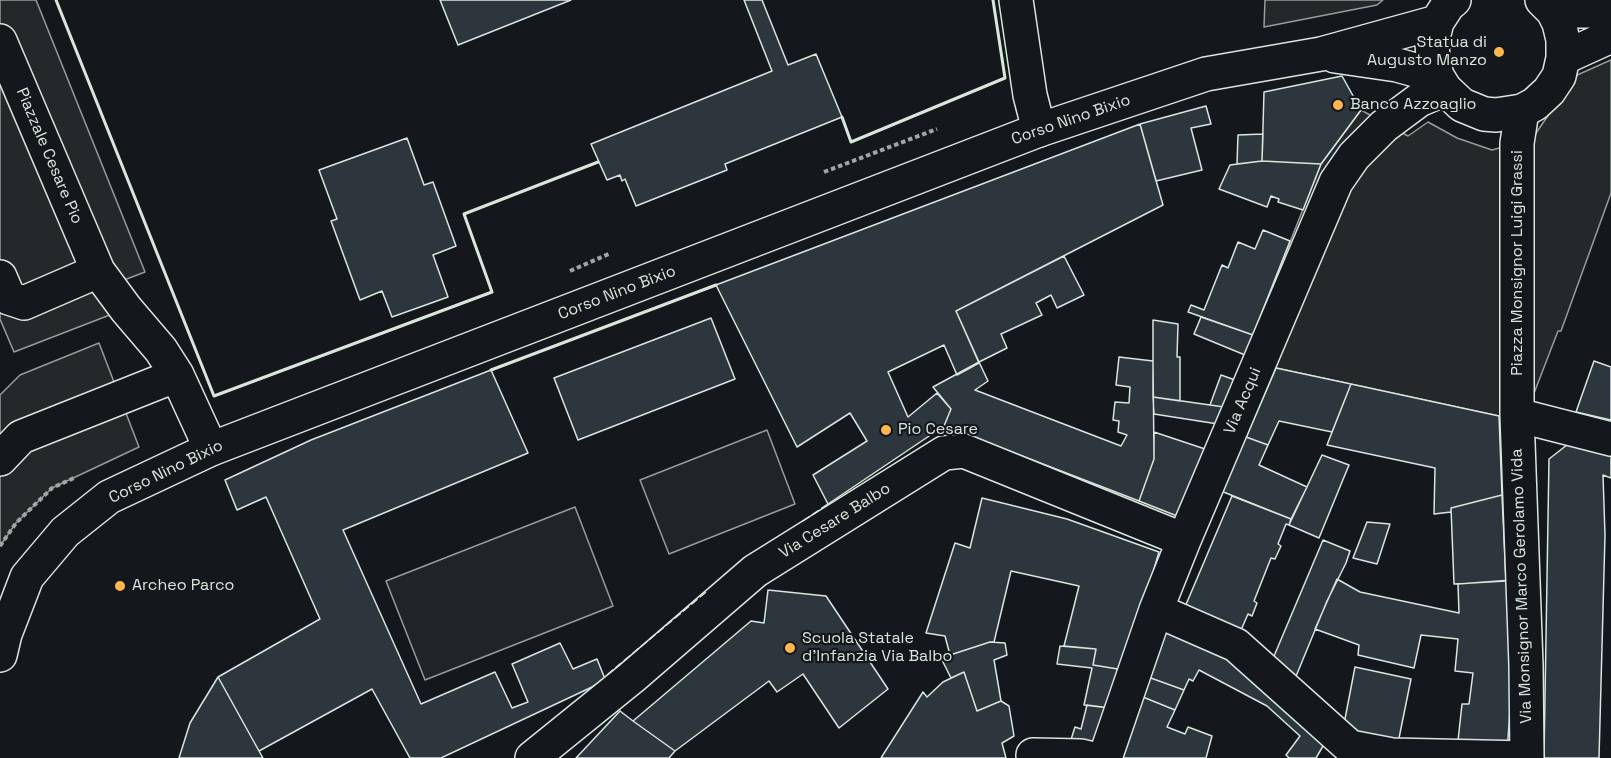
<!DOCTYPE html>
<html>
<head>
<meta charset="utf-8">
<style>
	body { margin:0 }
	canvas { display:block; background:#14181c }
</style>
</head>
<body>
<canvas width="1611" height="758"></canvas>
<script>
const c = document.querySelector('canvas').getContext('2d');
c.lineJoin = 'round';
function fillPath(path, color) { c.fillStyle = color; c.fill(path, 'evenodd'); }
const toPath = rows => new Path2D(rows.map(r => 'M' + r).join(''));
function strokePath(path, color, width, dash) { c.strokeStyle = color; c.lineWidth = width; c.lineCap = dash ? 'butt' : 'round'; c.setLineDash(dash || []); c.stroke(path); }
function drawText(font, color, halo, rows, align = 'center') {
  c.font = font + ' "Space Grotesk",sans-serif'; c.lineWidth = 4.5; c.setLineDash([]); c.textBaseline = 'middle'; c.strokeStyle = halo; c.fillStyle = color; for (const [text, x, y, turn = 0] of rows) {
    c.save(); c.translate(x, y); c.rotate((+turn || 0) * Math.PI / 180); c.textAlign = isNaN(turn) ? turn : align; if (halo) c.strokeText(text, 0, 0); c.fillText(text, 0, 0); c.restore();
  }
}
const green = toPath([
	[767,430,795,504,669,554,640,480,767,430],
	[575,507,613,606,425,680,386,581,575,507]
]);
fillPath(green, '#202428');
strokePath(green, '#939e99', 1.5);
const parking = toPath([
	[0,0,36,0,145,272,124,280,133,306,14,352,0,319,0,0],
	[1265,0,1383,0,1377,5,1264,27,1265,0],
	[1611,60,1611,193,1561,331,1558,331,1531,401,1499,416,1276,368,1253,335,1321,164,1361,110,1408,136,1428,122,1457,138,1492,150,1532,139,1575,76,1611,60],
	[99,343,139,447,52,488,16,523,0,546,0,395,20,375,99,343]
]);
fillPath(parking, '#24282b');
strokePath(parking, '#939e99', 1.5);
const building = toPath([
	[440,0,571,0,458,45,440,0],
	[744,0,762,0,788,65,816,54,842,117,725,164,727,170,636,206,625,179,622,181,620,175,607,180,591,144,772,71,744,0],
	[1342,76,1361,110,1321,164,1262,161,1264,92,1342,76],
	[1206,106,1211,124,1191,128,1202,170,1156,181,1140,124,1206,106],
	[1140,124,1163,205,956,311,979,363,957,375,944,345,888,372,908,417,937,393,951,409,944,426,828,504,813,475,867,441,850,413,797,447,716,285,1140,124],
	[1263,134,1262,161,1237,164,1238,135,1263,134],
	[407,138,424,185,433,182,456,246,433,255,448,297,392,317,382,291,360,300,331,221,337,219,319,170,407,138],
	[1262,161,1321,164,1303,210,1278,202,1279,199,1271,196,1267,207,1219,189,1230,165,1262,161],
	[1263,230,1290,241,1253,335,1188,312,1191,305,1204,310,1222,265,1228,268,1238,242,1255,249,1263,230],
	[1064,256,1084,295,1057,308,1051,295,1036,303,1042,315,1001,334,1007,348,979,362,956,311,1064,256],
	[1201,317,1253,335,1245,355,1194,334,1201,317],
	[711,318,735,379,578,440,554,378,711,318],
	[1153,320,1178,324,1177,357,1180,357,1180,401,1153,397,1153,320],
	[1119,357,1153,361,1154,459,1139,501,944,426,951,409,933,387,979,362,988,381,975,390,1121,446,1127,435,1118,432,1119,421,1113,420,1115,402,1129,403,1130,387,1116,385,1119,357],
	[1594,361,1611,367,1611,420,1576,412,1594,361],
	[1276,368,1351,384,1332,432,1279,421,1268,445,1246,437,1276,368],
	[491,370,528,453,343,530,421,704,495,672,512,708,528,702,512,664,560,643,573,669,597,659,605,679,592,687,441,758,410,758,372,689,259,751,218,677,320,619,266,497,237,510,225,480,311,440,491,370],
	[1221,375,1235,380,1224,407,1210,405,1221,375],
	[1351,384,1499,416,1502,495,1451,508,1451,512,1434,514,1435,468,1327,445,1351,384],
	[1153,397,1175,400,1224,407,1218,424,1154,414,1153,397],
	[1154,432,1205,449,1177,516,1139,501,1154,459,1154,432],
	[1246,437,1268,445,1259,465,1307,487,1291,519,1221,491,1246,437],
	[1572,441,1611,454,1611,478,1603,475,1605,535,1599,758,1544,758,1549,459,1572,441],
	[1322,455,1349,465,1319,538,1289,525,1322,455],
	[1502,495,1506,581,1454,584,1451,508,1502,495],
	[1232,496,1291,519,1289,525,1286,524,1278,544,1281,546,1275,559,1271,558,1254,601,1257,603,1252,616,1248,614,1238,637,1182,614,1232,496],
	[982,498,1067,519,1159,552,1124,670,1093,665,1096,649,1064,646,1079,586,1011,571,994,642,990,642,950,655,945,636,926,633,955,543,970,548,982,498],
	[1367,522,1390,524,1377,564,1353,558,1367,522],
	[1323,540,1350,551,1346,563,1327,601,1292,686,1269,668,1323,540],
	[1337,579,1360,592,1459,613,1458,584,1512,580,1512,685,1507,751,1457,750,1462,704,1469,704,1473,673,1455,671,1458,639,1421,635,1414,668,1358,655,1359,645,1315,629,1337,579],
	[768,590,826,596,888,689,839,728,803,674,777,692,769,681,675,751,633,721,751,621,764,623,768,590],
	[1161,623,1234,654,1329,736,1316,758,1289,758,1286,755,1300,736,1267,706,1199,670,1193,681,1189,679,1184,690,1148,677,1161,623],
	[990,642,1005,643,1007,655,994,660,1001,701,977,711,964,672,951,678,941,658,990,642],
	[1060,646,1096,649,1093,665,1124,670,1118,709,1084,705,1092,668,1057,664,1060,646],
	[1355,667,1411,679,1398,743,1357,734,1344,724,1355,667],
	[964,672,977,711,1001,701,1009,706,1014,736,1002,743,1006,758,881,758,923,692,927,697,943,682,964,672],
	[218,677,259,751,263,758,179,758,190,723,218,677],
	[1148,677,1184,690,1175,710,1138,695,1148,677],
	[1138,695,1175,710,1167,727,1185,734,1188,727,1212,736,1206,758,1118,758,1138,695],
	[1087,705,1118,709,1100,752,1068,749,1075,727,1081,729,1087,705],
	[620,711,633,721,675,751,669,758,576,758,620,711]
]);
fillPath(building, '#2c363c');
strokePath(building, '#d8e6dc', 1.5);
const minor = toPath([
	[1016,0,1030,95,1039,130],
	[0,41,98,271,126,309,161,350,177,375,211,449],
	[1522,111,1517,143,1517,415,1526,665,1527,758],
	[0,277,9,298,24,303,98,271],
	[1517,415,1611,439],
	[0,459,21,437,177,375],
	[1156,610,1236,645,1350,747,1392,755,1527,758],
	[1033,755,1081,756,1089,758],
	[532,758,631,678,755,571,944,453,964,451,1184,540],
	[1105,758,1156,610,1184,540,1336,182,1354,156,1384,126,1419,100,1445,89]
]);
const major = toPath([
	[1454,0,1448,5,1437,22,1432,42,1433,59,1437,76,1445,89,1462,105,1484,114,1496,115,1522,111,1535,104,1549,91,1559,76,1563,58,1563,40,1559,23,1553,11,1542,0],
	[1553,11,1611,11],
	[1335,56,1397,65,1437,76],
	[1563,58,1611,36],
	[0,655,5,634,27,577,65,532,109,497,211,449,1039,130,1206,74,1321,54,1437,22]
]);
strokePath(minor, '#d8e6dc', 36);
strokePath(major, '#d8e6dc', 36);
strokePath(toPath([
	[824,172,937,129],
	[570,271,611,253],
	[0,546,16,523,52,488,76,477]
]), '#9da8a2', 4, [4.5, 3]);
strokePath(minor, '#14181c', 33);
strokePath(major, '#14181c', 33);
strokePath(toPath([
	[803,521,828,504],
	[607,675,706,592]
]), '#d8e6dc', 1.5, [8, 3]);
strokePath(toPath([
	[56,0,214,396,492,292,464,214,598,162],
	[842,117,851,142,1005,78,993,0],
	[491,370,716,285]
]), '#d8e6dc', 3);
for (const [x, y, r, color] of [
	[1499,52,6,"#ffb74d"],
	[1338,105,6,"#ffb74d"],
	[886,430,6,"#ffb74d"],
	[120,586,6,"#ffb74d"],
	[790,648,6,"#ffb74d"]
]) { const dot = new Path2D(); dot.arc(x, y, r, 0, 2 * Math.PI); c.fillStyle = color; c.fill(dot); strokePath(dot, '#14181c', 2); }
drawText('16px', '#d8e6dc', '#14181c', [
	["Statua di",1487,43,"right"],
	["Augusto Manzo",1487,61,"right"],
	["Banco Azzoaglio",1350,105],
	["Pio Cesare",898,430],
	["Archeo Parco",132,586],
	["Scuola Statale",802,639],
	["d'Infanzia Via Balbo",802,657]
], 'left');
drawText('16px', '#d8e6dc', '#14181c', [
	["Corso Nino Bixio",1071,120,-19],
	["Piazzale Cesare Pio",49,156,67],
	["Piazza Monsignor Luigi Grassi",1518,263,-90],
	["Corso Nino Bixio",617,293,-21],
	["Via Acqui",1243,401,-67],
	["Corso Nino Bixio",166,472,-26],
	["Via Cesare Balbo",835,521,-32],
	["Via Monsignor Marco Gerolamo Vida",1522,586,-92]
]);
</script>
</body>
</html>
